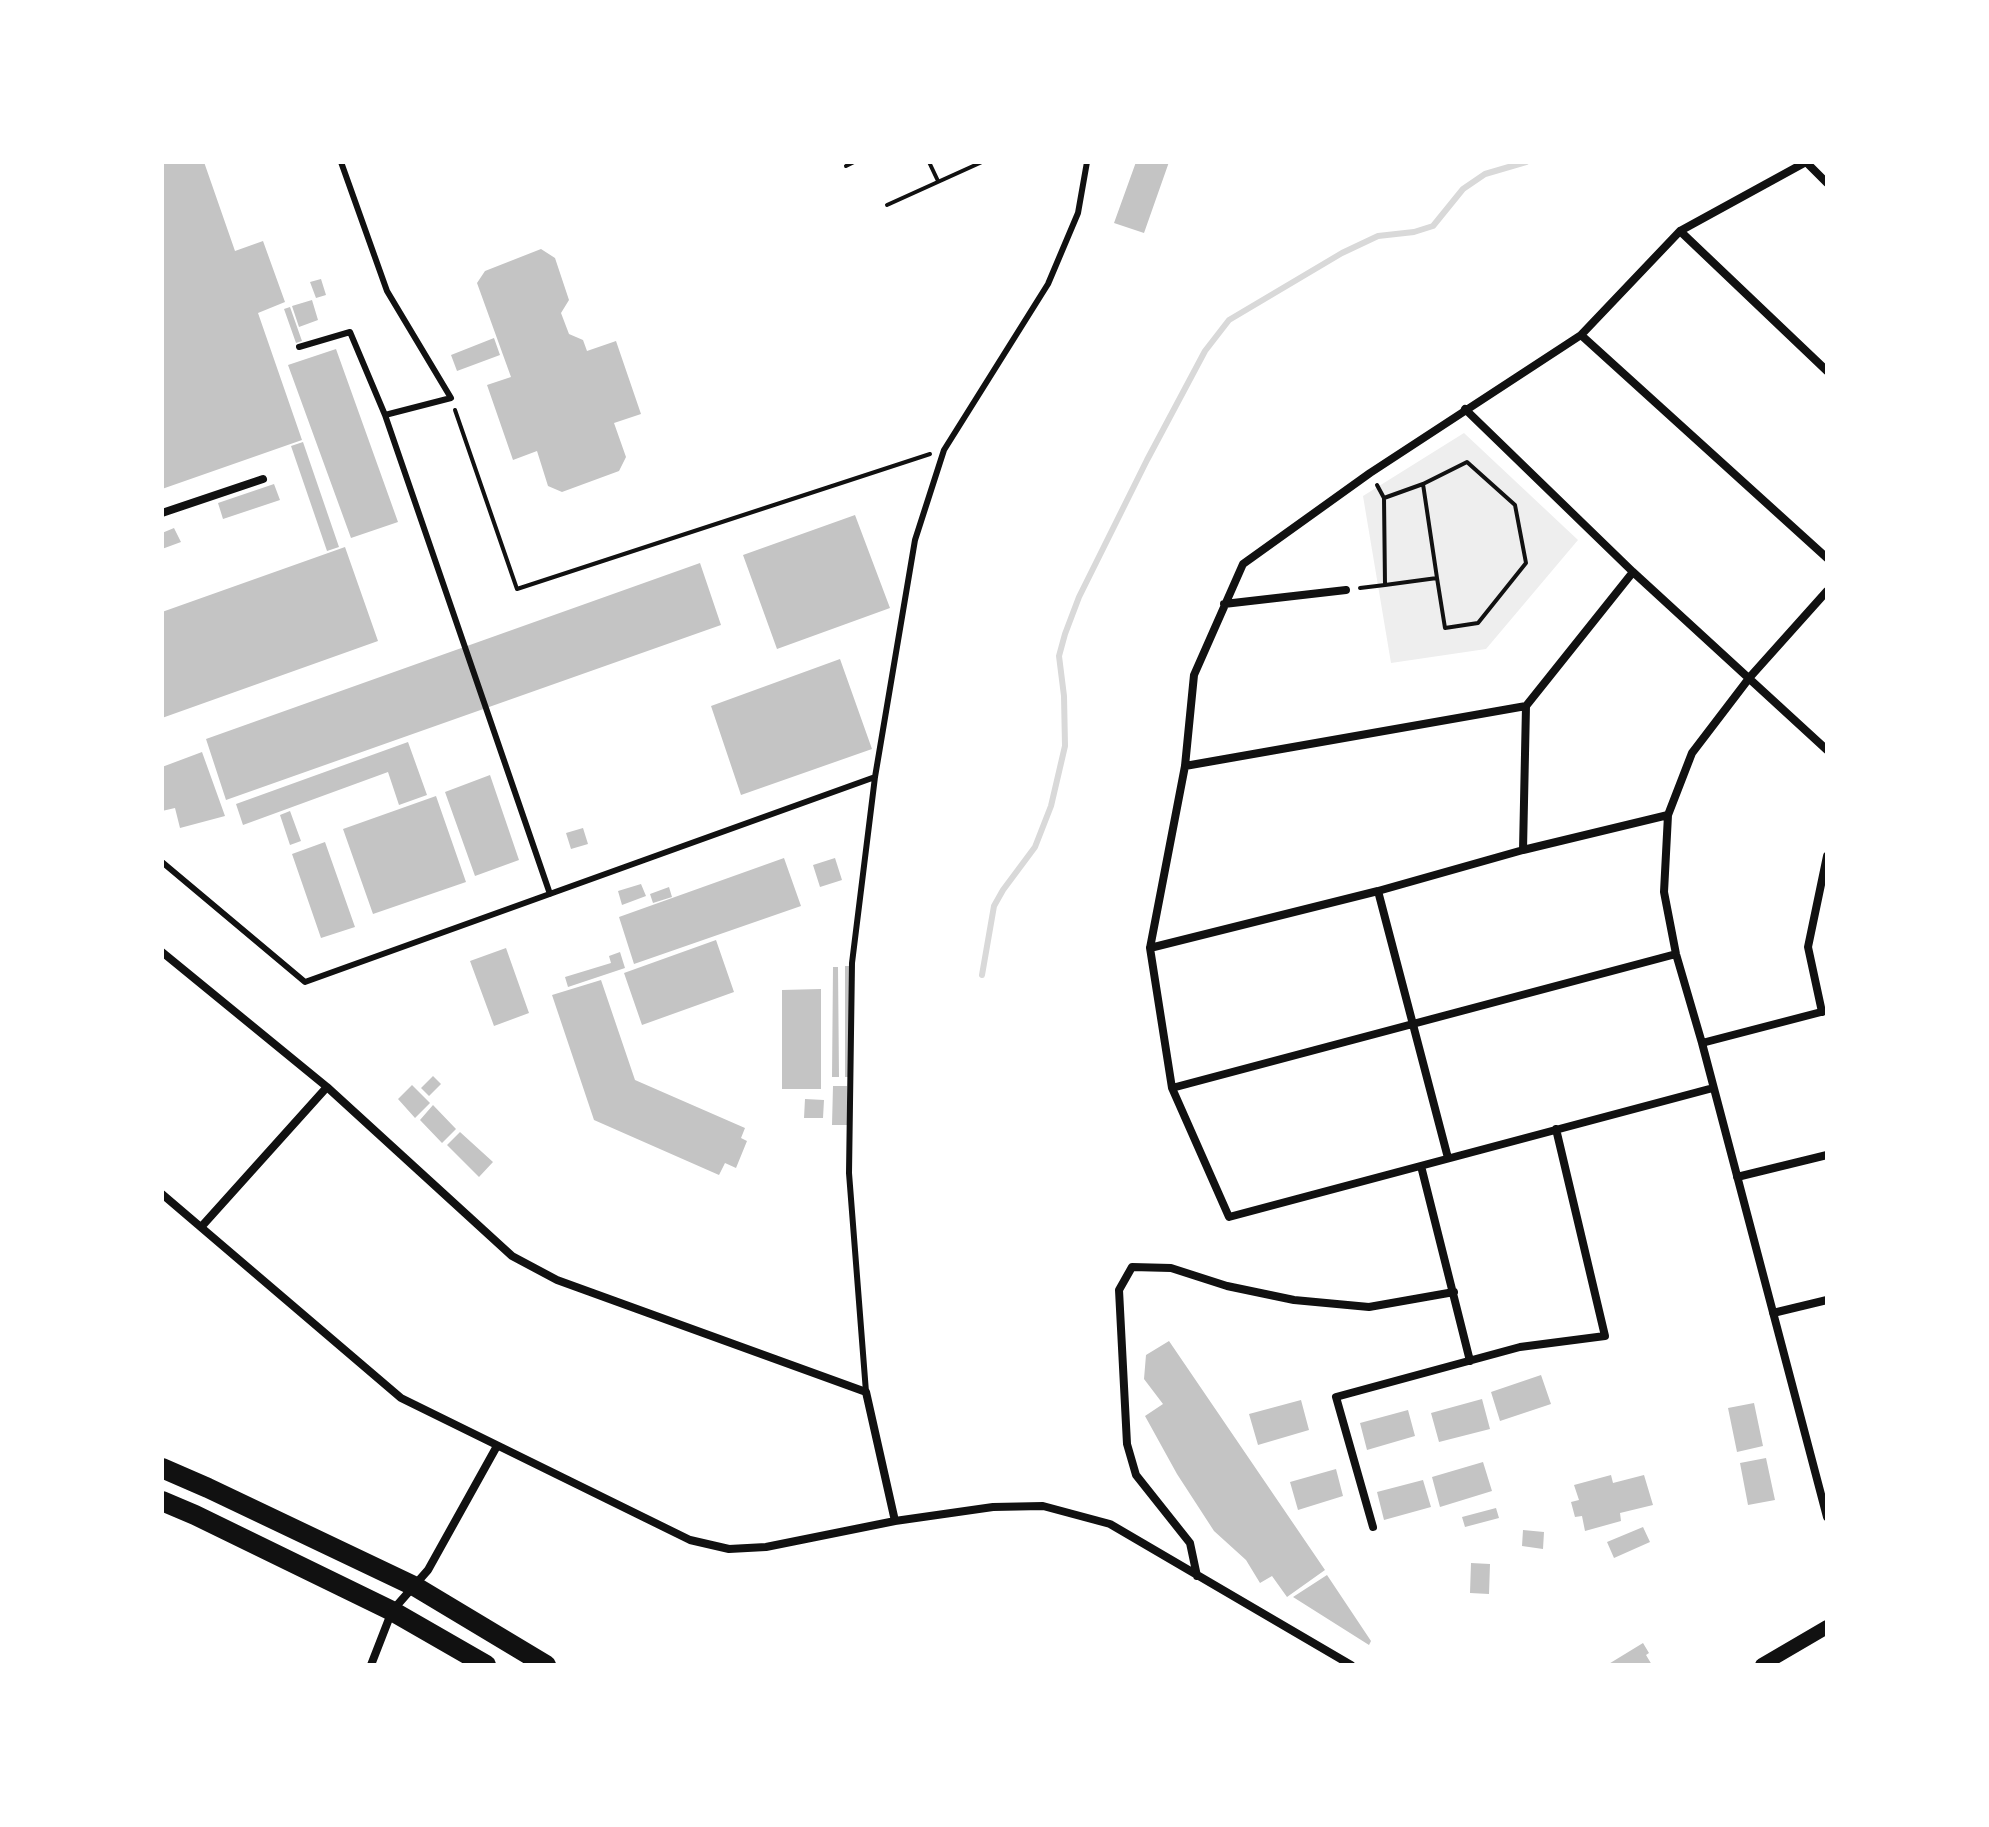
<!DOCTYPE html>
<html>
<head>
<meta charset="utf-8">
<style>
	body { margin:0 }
	#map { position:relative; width:1989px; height:1827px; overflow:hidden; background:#fff; font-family:Roboto,sans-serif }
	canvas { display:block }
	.frame { position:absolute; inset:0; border:164px solid #fff; pointer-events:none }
</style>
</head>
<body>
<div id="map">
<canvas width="1989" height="1827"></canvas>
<div class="frame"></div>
</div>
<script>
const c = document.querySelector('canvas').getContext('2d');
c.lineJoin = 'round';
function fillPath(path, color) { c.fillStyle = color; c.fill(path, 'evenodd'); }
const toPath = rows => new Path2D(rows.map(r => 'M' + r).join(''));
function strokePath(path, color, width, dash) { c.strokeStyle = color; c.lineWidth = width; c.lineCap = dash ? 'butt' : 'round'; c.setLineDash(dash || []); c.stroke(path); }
fillPath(toPath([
	[1464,433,1578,540,1486,649,1391,663,1363,496]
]), '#eee');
strokePath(toPath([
	[982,975,994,906,1003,890,1035,847,1051,806,1065,746,1064,696,1059,656,1065,634,1079,597,1147,460,1205,351,1229,320,1342,253,1378,236,1414,232,1433,226,1463,189,1485,174,1526,162]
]), '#d9d9d9', 6);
fillPath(toPath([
	[162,162,204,162,235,251,263,241,285,302,258,313,302,440,162,489],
	[1136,162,1169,162,1144,233,1114,223],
	[541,249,555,258,569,300,561,313,569,334,583,340,587,351,616,341,641,414,614,423,626,457,619,471,562,492,548,486,537,451,513,460,487,385,511,377,477,283,485,271],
	[321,279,326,295,316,298,310,282],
	[312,300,318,320,299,327,292,306],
	[290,307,302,341,296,343,284,309],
	[494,338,500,355,457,371,451,355],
	[336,349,398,522,351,538,288,365],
	[303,442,339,547,327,551,291,446],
	[274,484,280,500,223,519,218,503],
	[855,515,890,608,777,649,743,555],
	[174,528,181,542,162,549,162,533],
	[345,547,378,641,162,718,162,612],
	[700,563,721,625,226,800,206,739],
	[840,659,872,749,741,795,711,706],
	[408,742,427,795,399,805,388,772,243,825,236,804],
	[202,752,225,816,180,828,175,808,162,811,162,767],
	[490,775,519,860,475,876,445,792],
	[436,796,466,882,373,914,343,829],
	[290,811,301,841,290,845,280,815],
	[583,828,588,844,571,849,566,833],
	[325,842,355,927,321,938,292,854],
	[784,858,801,906,634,964,619,917],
	[835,858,842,880,820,887,813,865],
	[641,884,646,896,622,905,618,891],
	[669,887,672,897,653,903,650,894],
	[716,940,734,992,642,1025,624,973],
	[506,948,529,1013,494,1026,470,961],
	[620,952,625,968,568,987,565,977,611,963,609,956],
	[845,966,850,966,851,1077,845,1077],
	[833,967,838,967,839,1077,832,1077],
	[601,980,635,1080,745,1128,741,1138,747,1141,736,1168,725,1163,719,1175,594,1120,552,995],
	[821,989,821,1089,782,1089,782,990],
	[433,1076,441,1084,429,1096,421,1088],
	[412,1085,430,1103,415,1118,398,1099],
	[833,1086,847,1086,847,1125,832,1125],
	[805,1099,824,1100,823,1118,804,1118],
	[433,1105,456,1129,442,1143,420,1120],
	[460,1132,493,1162,479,1177,447,1145],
	[1169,1341,1325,1570,1287,1597,1272,1576,1260,1583,1246,1560,1214,1531,1177,1474,1145,1416,1163,1404,1144,1379,1146,1355],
	[1541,1375,1551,1404,1500,1421,1491,1392],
	[1482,1399,1490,1429,1439,1442,1431,1413],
	[1301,1400,1309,1430,1258,1445,1249,1414],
	[1754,1403,1763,1446,1737,1452,1728,1408],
	[1408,1410,1415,1436,1367,1450,1360,1423],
	[1766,1458,1775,1500,1748,1505,1740,1463],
	[1483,1462,1492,1491,1440,1507,1432,1477],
	[1336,1469,1343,1496,1298,1510,1290,1482],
	[1611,1475,1613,1483,1644,1475,1653,1505,1620,1513,1621,1521,1585,1531,1582,1516,1575,1517,1571,1502,1579,1500,1574,1485],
	[1423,1480,1431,1507,1384,1520,1377,1492],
	[1496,1508,1499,1518,1465,1527,1462,1517],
	[1643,1527,1650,1542,1614,1558,1607,1542],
	[1523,1530,1544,1532,1543,1549,1522,1546],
	[1471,1563,1490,1564,1489,1594,1470,1593],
	[1327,1575,1371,1641,1369,1645,1293,1597],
	[1643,1643,1649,1653,1646,1655,1652,1665,1607,1665]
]), '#c4c4c4');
strokePath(toPath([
	[929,162,938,181],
	[846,166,854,162],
	[887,205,982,162],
	[455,410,517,589,930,454],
	[1423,484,1437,578],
	[1384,498,1423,484,1467,462,1515,505,1526,563,1478,623,1445,628,1437,578,1385,585],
	[1360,588,1385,585,1384,498,1377,485]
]), '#111', 4);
strokePath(toPath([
	[341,162,387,291,451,398,385,415],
	[299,347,350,332,385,415,550,894],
	[162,862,305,982,875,777],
	[866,1392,849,1173,852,963,875,777,915,540,944,450,1048,284,1078,213,1087,162]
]), '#111', 6);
strokePath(toPath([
	[1806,162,1827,183],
	[1680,231,1827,371],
	[1581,335,1827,558],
	[1465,409,1633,572,1827,750],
	[162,513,263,479],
	[1827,591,1750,677,1692,753,1668,815,1664,892,1676,954,1702,1043,1827,1517],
	[1224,604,1346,590],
	[1185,766,1526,706],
	[1523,850,1526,706,1633,572],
	[1378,891,1448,1158],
	[1150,948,1378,891,1523,850,1668,815],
	[162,952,327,1087,512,1256,557,1280,866,1392,895,1521],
	[1822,1012,1808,947,1827,856],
	[1702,1043,1825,1011],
	[1172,1088,1676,954],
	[1713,1088,1229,1217,1172,1088,1150,948,1185,766,1194,675,1243,564,1370,473,1581,335,1680,231,1806,162],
	[1421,1166,1470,1361],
	[1737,1177,1827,1155],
	[162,1194,401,1398,690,1540,729,1549,766,1547,895,1521,993,1507,1043,1506,1110,1524,1351,1665],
	[202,1226,327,1087],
	[1773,1313,1827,1300],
	[1373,1527,1336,1397,1520,1347,1605,1336,1556,1129],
	[1197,1576,1190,1543,1136,1475,1127,1444,1119,1290,1132,1267,1171,1268,1227,1286,1294,1300,1369,1307,1454,1292],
	[371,1665,392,1611,428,1570,497,1446]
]), '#111', 8);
strokePath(toPath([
	[1762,1665,1827,1627]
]), '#111', 14);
strokePath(toPath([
	[162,1468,208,1488,416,1587,546,1665],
	[162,1501,195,1515,392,1611,486,1665]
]), '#111', 20);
</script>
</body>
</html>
